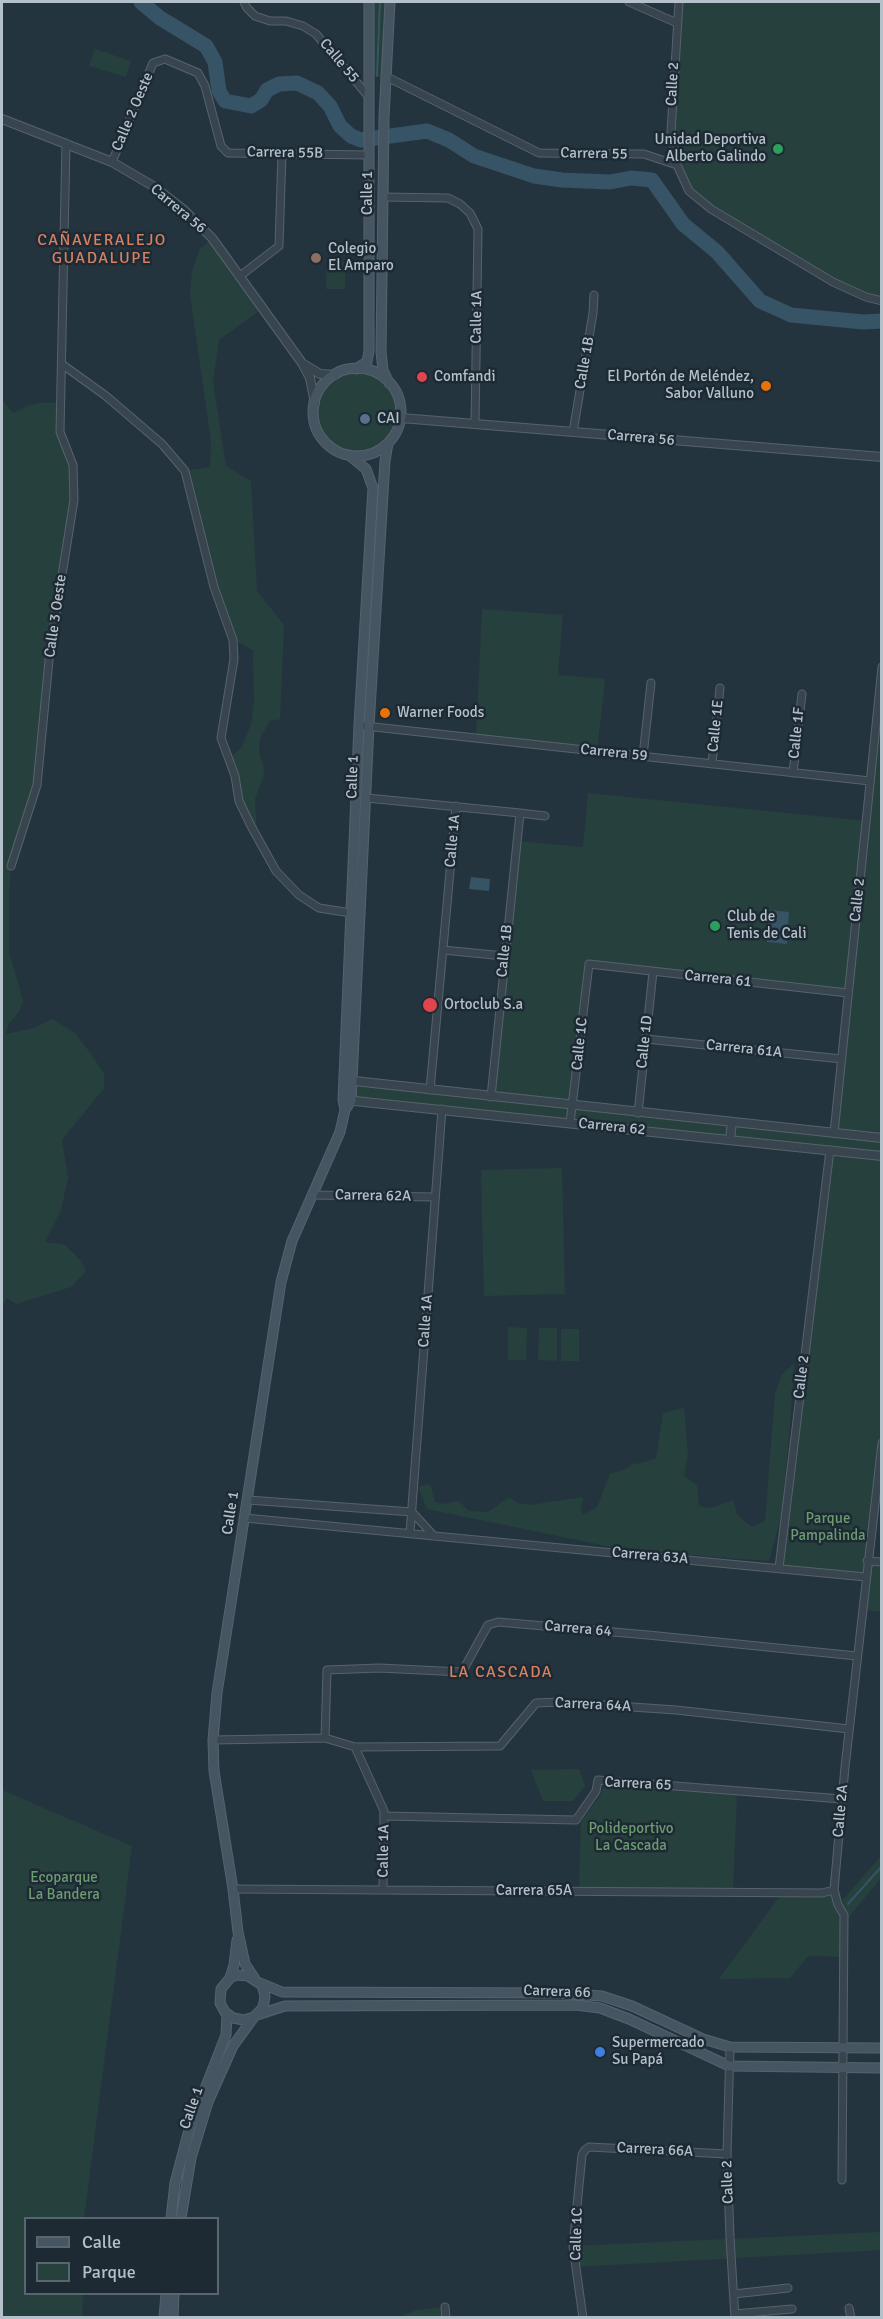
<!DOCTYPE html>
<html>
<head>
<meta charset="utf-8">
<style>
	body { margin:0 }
	#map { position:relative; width:883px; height:2319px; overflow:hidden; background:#24343f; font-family:Signika,sans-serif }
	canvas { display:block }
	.frame { position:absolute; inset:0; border:3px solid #b4c0ca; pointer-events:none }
	.legend { position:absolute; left:24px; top:2217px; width:195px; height:78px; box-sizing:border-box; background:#1d2a34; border:2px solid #596670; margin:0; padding:8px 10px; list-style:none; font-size:18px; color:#b4c0ca }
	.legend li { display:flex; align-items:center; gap:12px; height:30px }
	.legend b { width:30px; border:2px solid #596670 }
</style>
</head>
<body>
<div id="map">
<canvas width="883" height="2319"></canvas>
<div class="frame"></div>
<ul class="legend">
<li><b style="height:8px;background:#465562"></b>Calle</li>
<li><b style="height:16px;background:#26403e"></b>Parque</li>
</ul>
</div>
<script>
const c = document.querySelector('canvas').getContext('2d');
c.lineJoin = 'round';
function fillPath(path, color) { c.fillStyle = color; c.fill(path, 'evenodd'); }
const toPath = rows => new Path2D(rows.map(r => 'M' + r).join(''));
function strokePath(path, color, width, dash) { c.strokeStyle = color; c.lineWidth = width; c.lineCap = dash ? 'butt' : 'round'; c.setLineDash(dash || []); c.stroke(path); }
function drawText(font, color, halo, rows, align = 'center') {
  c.font = font + ' Signika,sans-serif'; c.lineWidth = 5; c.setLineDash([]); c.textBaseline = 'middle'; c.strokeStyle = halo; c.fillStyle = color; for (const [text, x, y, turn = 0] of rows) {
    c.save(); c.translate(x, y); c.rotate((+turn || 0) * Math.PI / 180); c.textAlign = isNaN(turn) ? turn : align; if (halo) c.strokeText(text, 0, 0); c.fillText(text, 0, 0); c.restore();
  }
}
fillPath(toPath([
	[369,2,390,2,385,76,369,76],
	[679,2,881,2,881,301,833,282,689,191,677,165,671,132],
	[95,49,131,61,126,77,89,66],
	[212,238,263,308,219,340,213,382,226,466,251,481,257,591,284,625,280,719,270,721,261,736,259,745,260,757,263,763,264,775,255,799,257,833,250,826,229,758,241,748,251,725,254,703,253,650,233,640,214,587,185,471,210,467,211,440,190,295,192,271,200,249],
	[327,262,345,262,345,289,326,289],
	'314 412a43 43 0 1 1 86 0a43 43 0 1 1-86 0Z',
	[2,400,13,413,30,405,47,402,61,404,60,432,73,465,74,500,50,650,37,785,11,866,9,894,9,952,23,1001,19,1012,8,1025,6,1034,34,1028,52,1019,74,1032,88,1050,104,1073,104,1088,62,1140,68,1178,61,1210,45,1242,65,1245,81,1261,86,1271,71,1287,16,1304,7,1298,2,1305],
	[482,609,563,615,558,675,605,679,597,751,476,738],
	[881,667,882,1443,868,1560,881,1562,881,1612,862,1610,865,1577,779,1568,830,1150,351,1101,352,1081,491,1097,518,841,583,847,588,793,866,821],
	[589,964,848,993,834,1132,573,1106],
	[562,1168,565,1294,484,1296,481,1170],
	[508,1327,527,1328,526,1360,508,1360],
	[539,1328,557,1328,557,1361,538,1360],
	[561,1329,579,1329,579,1361,561,1361],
	[794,1364,790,1427,781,1517,769,1561,626,1550,427,1509,418,1487,430,1484,435,1502,442,1504,459,1501,469,1511,488,1512,509,1497,517,1503,530,1505,583,1497,581,1510,583,1515,597,1507,610,1474,626,1469,632,1464,642,1463,656,1458,663,1413,684,1408,688,1455,684,1476,697,1485,699,1506,711,1508,733,1500,737,1514,746,1523,753,1527,765,1521,775,1393,782,1374],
	[579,1769,585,1786,573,1801,543,1801,531,1770],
	[604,1786,737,1795,733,1889,579,1887,581,1822,601,1794],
	[2,1790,132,1846,84,2218,26,2218,26,2294,83,2294,82,2317,2,2317],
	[881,1856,881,1878,844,1923,843,1957,808,1956,790,1978,719,1979,782,1893,834,1890,839,1904],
	[882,2232,881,2250,575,2267,573,2246],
	[445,2307,446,2317,397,2318,417,2310]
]), '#26403e');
fillPath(toPath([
	[471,877,490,879,489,891,469,889],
	[769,910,789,912,787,944,767,942]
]), '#375366');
strokePath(toPath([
	[377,76,380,2],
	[848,1904,882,1866]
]), '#375366', 2);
strokePath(toPath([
	[141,2,160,18,206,46,215,62,219,91,225,101,251,106,261,100,267,90,279,84,297,83,318,93,330,106,340,126,351,136,361,140,427,131,449,140,474,156,534,176,562,180,610,182,631,178,652,180,683,224,717,252,760,301,791,315,863,322,882,321]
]), '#375366', 15);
const minor = toPath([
	[244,2,247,8,255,16,270,21,286,21,303,26,316,34,369,97],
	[629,2,677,23],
	[679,2,671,132,677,165,689,191,711,209,833,282,866,297,882,301],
	[385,76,539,153,644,154,677,165],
	[112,162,153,63,165,59,198,73,205,86,221,146,228,153,369,155],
	[383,197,448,198,460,204,470,213,478,229,475,424],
	[240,276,279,246,282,153],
	[63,365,106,396,162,444,185,471,214,587,233,640,234,659,221,738,235,776,239,801,251,826,276,871,299,895,319,908,351,913],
	[573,432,593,313,594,295],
	[365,726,870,781],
	[643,756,651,683],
	[712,764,720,688],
	[793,773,802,694],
	[367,798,520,813,491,1097],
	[520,813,545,816],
	[11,866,37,785,50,650,74,500,73,465,60,432,66,143],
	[443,950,504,956],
	[646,1039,842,1059],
	[430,1090,456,806],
	[638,1113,653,972],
	[570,1123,589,964,848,993],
	[834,1133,882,667],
	[311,1195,435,1197],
	[248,1500,412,1512,434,1536],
	[245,1518,866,1577],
	[410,1533,442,1109],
	[867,1561,882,1562],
	[779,1568,830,1150],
	[325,1738,327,1670,379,1668,462,1672,488,1625,498,1622,648,1635,857,1656],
	[213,1740,325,1738,355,1747,500,1746,536,1703,559,1702,676,1710,849,1729],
	[355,1747,384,1811,383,1889],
	[384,1816,576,1820,596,1791,598,1780,842,1799],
	[233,1889,822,1893,834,1890],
	[730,2047,727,2154,730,2238,735,2318],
	[842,2180,844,1915,838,1905,834,1890,845,1767,882,1443],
	[734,2294,788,2288],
	[445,2307,446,2318],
	[849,2308,851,2318],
	[735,2314,792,2309],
	[583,2318,573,2246,582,2155,585,2150,589,2147,727,2154]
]);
const tertiary = toPath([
	[2,119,112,162,153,186,184,210,212,238,302,363,310,378,315,403],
	[305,365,320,374,335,375],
	[401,418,882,457],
	[345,1080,882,1138],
	[345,1100,882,1156],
	[730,1140,732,1122]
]);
const secondary = toPath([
	'313 412a44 44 0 1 1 88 0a44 44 0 1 1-88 0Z',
	[356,369,367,362,369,351,369,2],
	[389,383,383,370,381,352,384,117,390,2],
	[345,1110,343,1100,359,725,373,488,366,469,349,455],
	[230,1978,237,1975,248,1976,262,1985,265,1996,264,2003,262,2009,254,2017,244,2020,233,2018,225,2012,220,2003,221,1989,230,1978,234,1965,237,1940],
	[255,1979,245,1964,238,1932,233,1889,214,1771,213,1740,217,1693,281,1282,292,1241,340,1132,345,1110,351,1101,369,726,385,461,388,443],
	[260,1983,282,1992,555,1993,602,1996,632,2006,703,2039,730,2047,882,2048],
	[257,2015,285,2006,575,2005,600,2008,629,2019,729,2066,882,2068],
	[171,2218,175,2183,189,2130,226,2035,227,2014],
	[181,2218,191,2158,208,2102,233,2046,254,2017],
	[164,2318,166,2294],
	[173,2318,174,2294]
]);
strokePath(minor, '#56636d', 9);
strokePath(tertiary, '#56636d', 10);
strokePath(secondary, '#56636d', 11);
strokePath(minor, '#38454f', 7);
strokePath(tertiary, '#38454f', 8);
strokePath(secondary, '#465562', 9);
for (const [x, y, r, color] of [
	[778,149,6,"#2e9e5b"],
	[316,258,6,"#8d6e63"],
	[422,377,6,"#e0444e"],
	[766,386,6,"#e8710a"],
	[365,419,6,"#5c6f8a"],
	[385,713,6,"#e8710a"],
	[715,926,6,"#2e9e5b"],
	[430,1005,8,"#e0444e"],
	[600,2052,6,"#3f7fe0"]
]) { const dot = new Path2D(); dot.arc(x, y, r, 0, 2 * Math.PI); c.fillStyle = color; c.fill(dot); strokePath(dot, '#1d2a34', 2); }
drawText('15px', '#b4c0ca', '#1d2a34', [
	["Calle 55",339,61,50],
	["Calle 2",673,84,-87],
	["Calle 2 Oeste",133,112,-67],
	["Carrera 55B",285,153,1],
	["Carrera 55",594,154,1],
	["Calle 1",368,193,-90],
	["Carrera 56",178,209,40],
	["Calle 1A",477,317,-89],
	["Calle 1B",585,363,-80],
	["Carrera 56",641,438,5],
	["Calle 3 Oeste",56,616,-82],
	["Calle 1E",716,726,-84],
	["Calle 1F",797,733,-84],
	["Carrera 59",614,753,6],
	["Calle 1",353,777,-88],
	["Calle 1A",453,841,-85],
	["Calle 2",858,900,-84],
	["Calle 1B",505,951,-84],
	["Carrera 61",718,979,6],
	["Calle 1D",645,1042,-84],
	["Calle 1C",580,1044,-84],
	["Carrera 61A",744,1049,6],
	["Carrera 62",612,1127,6],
	["Carrera 62A",373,1196,1],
	["Calle 1A",426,1321,-86],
	["Calle 2",802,1377,-83],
	["Calle 1",231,1513,-81],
	["Carrera 63A",650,1556,5],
	["Carrera 64",578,1629,5],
	["Carrera 64A",593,1705,3],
	["Carrera 65",638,1784,3],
	["Calle 2A",841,1811,-85],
	["Calle 1A",384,1851,-89],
	["Carrera 65A",534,1891],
	["Carrera 66",557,1992,2],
	["Calle 1",192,2108,-71],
	["Carrera 66A",655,2150,3],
	["Calle 2",728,2182,-92],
	["Calle 1C",577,2234,-88]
]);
drawText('15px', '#b4c0ca', '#1d2a34', [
	["Unidad Deportiva",766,140,"right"],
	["Alberto Galindo",766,157,"right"],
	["Colegio",328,249],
	["El Amparo",328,266],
	["Comfandi",434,377],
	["El Portón de Meléndez,",754,377,"right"],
	["Sabor Valluno",754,394,"right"],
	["CAI",377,419],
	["Warner Foods",397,713],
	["Club de",727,917],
	["Tenis de Cali",727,934],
	["Ortoclub S.a",444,1005],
	["Supermercado",612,2043],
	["Su Papá",612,2060]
], 'left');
drawText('15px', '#6b9b6e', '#1d2a34', [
	["Parque",828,1519],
	["Pampalinda",828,1536],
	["Polideportivo",631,1829],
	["La Cascada",631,1846],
	["Ecoparque",64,1878],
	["La Bandera",64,1895]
]);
c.letterSpacing = '1.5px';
drawText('16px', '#d78162', '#1d2a34', [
	["CAÑAVERALEJO",102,241],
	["GUADALUPE",102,259],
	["LA CASCADA",501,1673]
]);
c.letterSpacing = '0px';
</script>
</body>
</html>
